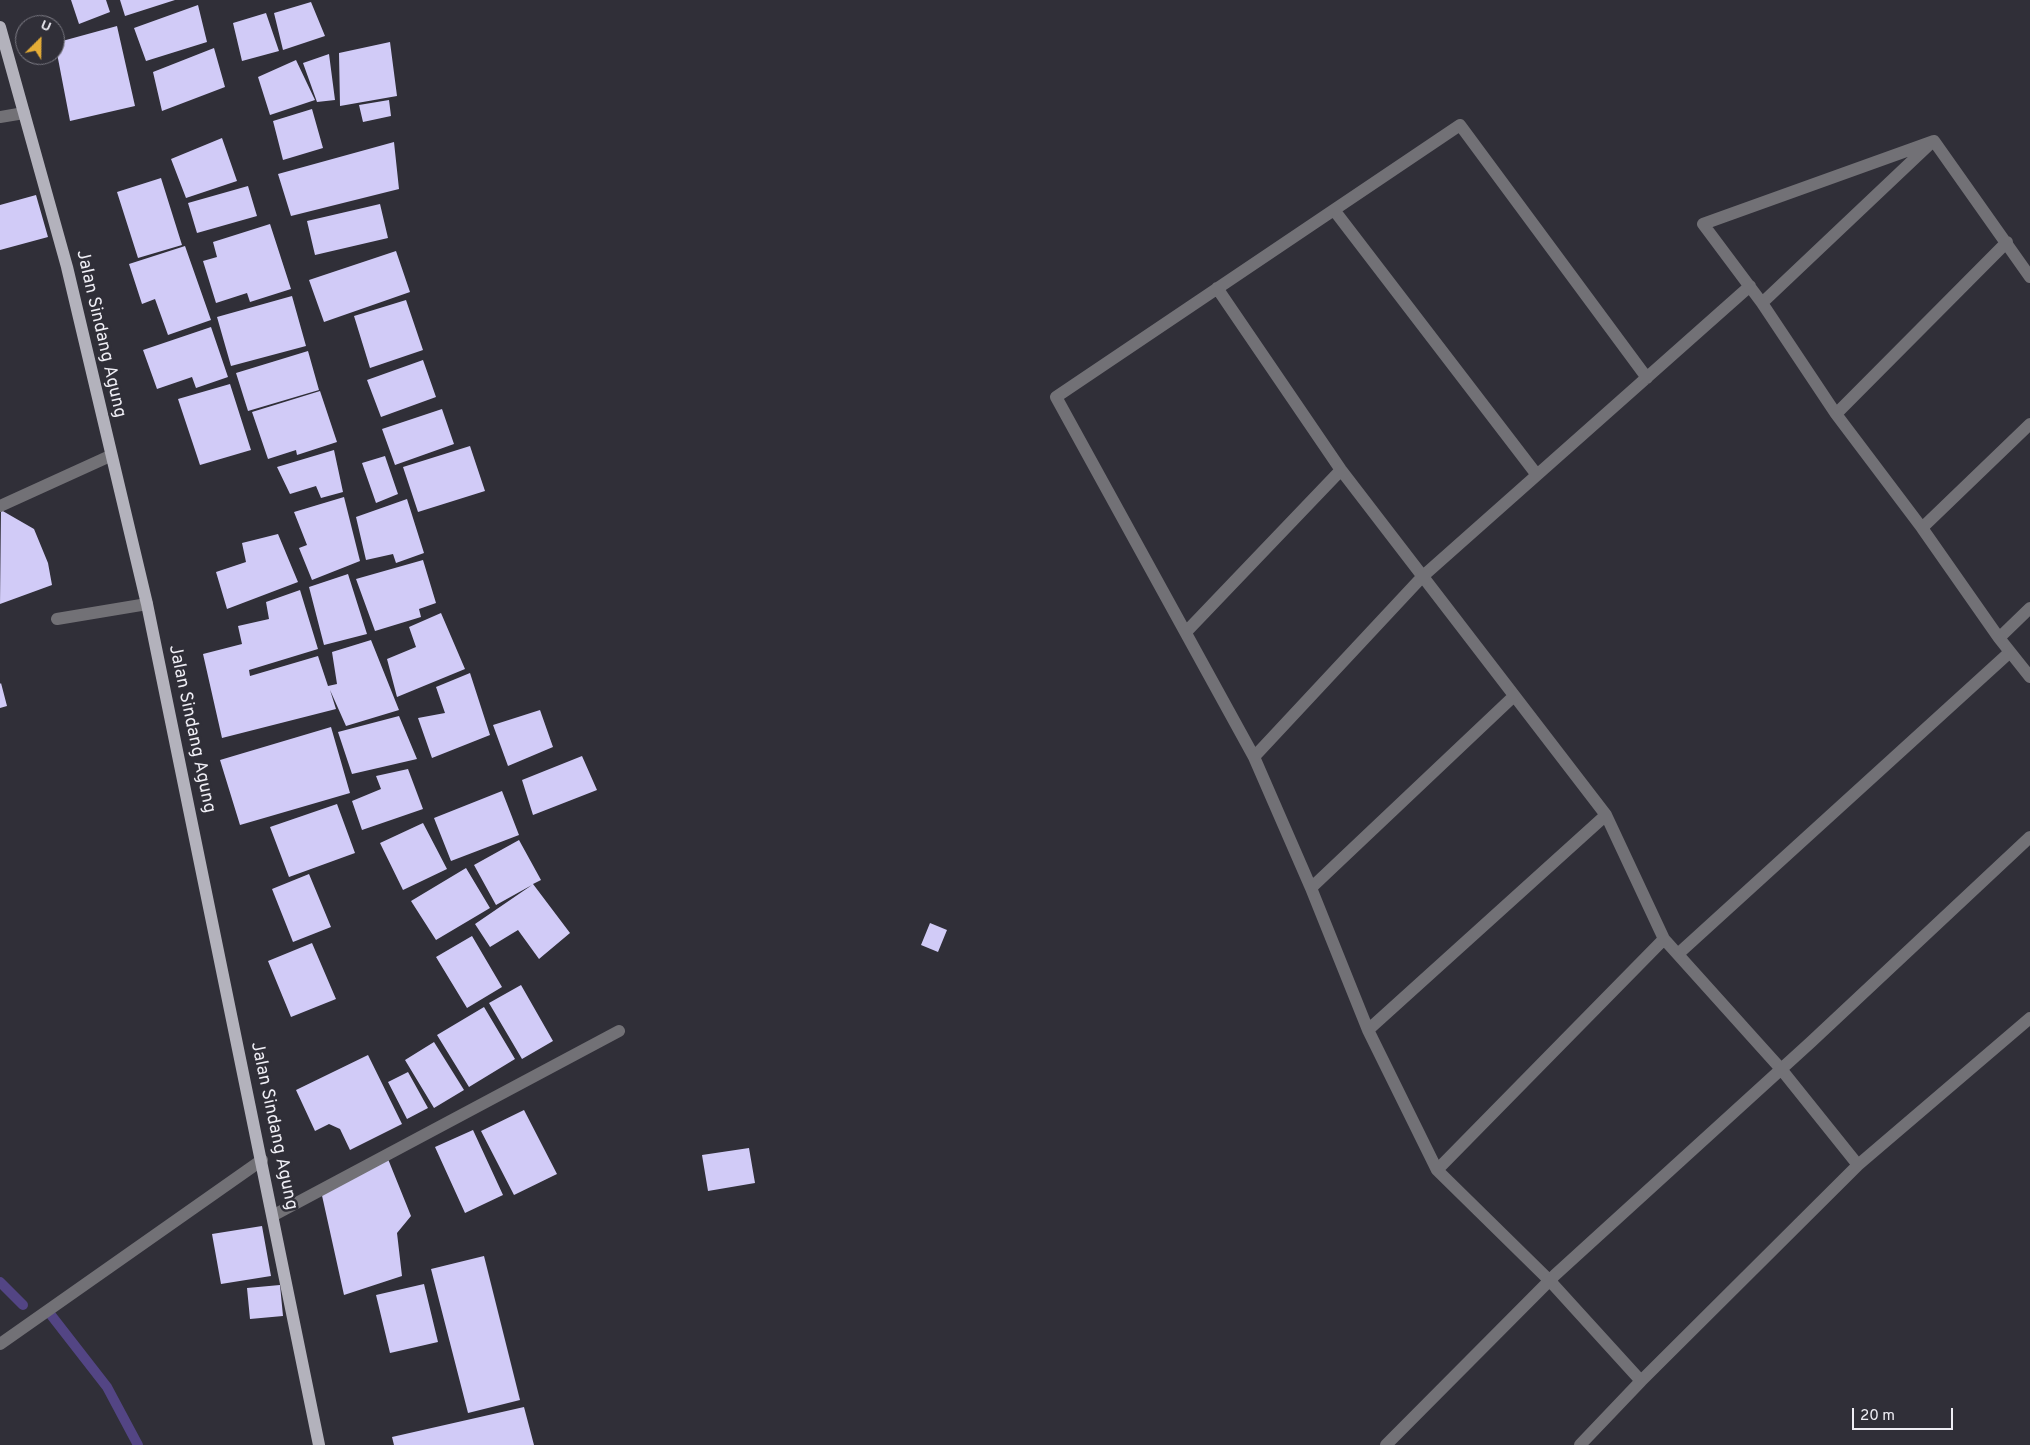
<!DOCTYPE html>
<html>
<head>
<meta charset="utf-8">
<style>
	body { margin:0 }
	#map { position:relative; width:2030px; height:1445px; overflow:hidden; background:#302f38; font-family:Overpass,sans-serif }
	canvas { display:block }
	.north { position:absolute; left:15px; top:15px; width:50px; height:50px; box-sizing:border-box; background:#302f38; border:1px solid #7c7b84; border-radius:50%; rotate:23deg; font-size:14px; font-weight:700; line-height:20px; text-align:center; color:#efeef5 }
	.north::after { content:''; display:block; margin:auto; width:18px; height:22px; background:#e5ad36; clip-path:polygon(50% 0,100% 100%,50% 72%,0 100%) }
	.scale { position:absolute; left:1852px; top:1408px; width:101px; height:22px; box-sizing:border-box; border:2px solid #efeef5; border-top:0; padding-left:6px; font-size:15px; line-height:18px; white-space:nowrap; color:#efeef5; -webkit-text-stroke:4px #302f38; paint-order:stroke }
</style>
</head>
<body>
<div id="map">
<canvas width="2030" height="1445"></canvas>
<div class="north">U</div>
<div class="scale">20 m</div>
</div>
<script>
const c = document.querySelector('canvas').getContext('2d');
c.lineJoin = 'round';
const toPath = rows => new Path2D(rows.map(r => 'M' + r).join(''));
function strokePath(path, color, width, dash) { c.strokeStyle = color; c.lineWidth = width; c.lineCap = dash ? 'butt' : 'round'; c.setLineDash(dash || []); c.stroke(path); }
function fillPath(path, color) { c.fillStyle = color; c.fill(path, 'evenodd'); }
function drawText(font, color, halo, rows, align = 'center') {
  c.font = font + ' Overpass,sans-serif'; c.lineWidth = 5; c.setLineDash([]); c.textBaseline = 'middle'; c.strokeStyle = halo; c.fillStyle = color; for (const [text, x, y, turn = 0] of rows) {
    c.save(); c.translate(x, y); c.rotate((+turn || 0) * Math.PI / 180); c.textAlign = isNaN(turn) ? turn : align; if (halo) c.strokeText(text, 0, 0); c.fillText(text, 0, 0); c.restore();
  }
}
strokePath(toPath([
	[0,1282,23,1305],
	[51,1315,107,1387,138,1445]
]), '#534584', 10);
fillPath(toPath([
	[71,0,106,0,110,12,79,24],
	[120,0,175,0,125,16],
	[311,2,325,36,283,50,274,13],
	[198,5,207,42,146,61,134,28],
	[266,13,279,51,242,61,233,23],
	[117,26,135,106,70,121,55,43],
	[390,42,397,96,340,106,339,53],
	[214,48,225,87,162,111,153,72],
	[329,54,335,100,317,102,303,63],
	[296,60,315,100,270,115,258,77],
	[389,100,391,116,363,122,359,105],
	[312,109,323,148,283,160,273,121],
	[222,138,237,181,186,198,171,159],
	[394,142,399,189,291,216,278,174],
	[161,178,182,245,138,258,117,192],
	[248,186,257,216,197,233,188,203],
	[36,195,48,237,0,250,0,205],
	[380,204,388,238,315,255,307,221],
	[270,224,291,289,250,302,247,293,216,303,203,261,217,257,213,242],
	[185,246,211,320,168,335,155,299,142,304,129,264],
	[396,251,410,292,324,322,309,280],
	[292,296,306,346,231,366,217,317],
	[406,300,423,350,370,368,354,316],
	[211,327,228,377,196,388,192,377,157,389,143,350],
	[308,351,319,390,248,411,236,373],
	[423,360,436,397,381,417,367,380],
	[230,384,251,450,200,465,178,399],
	[320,391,337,442,297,455,296,450,268,459,252,412],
	[442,409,454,444,395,465,382,429],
	[470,446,485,491,418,512,403,467],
	[334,450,343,492,321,498,316,486,290,494,277,467],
	[385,456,398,494,376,503,362,463],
	[344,497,360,561,312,580,299,548,307,545,294,512],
	[407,499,424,553,396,563,393,554,366,560,356,517],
	[1,510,34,529,48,563,52,585,0,604],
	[278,534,298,582,227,609,216,572,246,562,242,543],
	[423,560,436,603,419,609,421,617,375,631,356,579],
	[348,574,367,634,324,645,309,587],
	[300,590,318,649,249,670,250,676,318,656,328,686,337,684,332,652,371,640,399,710,346,726,330,690,336,709,222,738,203,654,242,644,238,626,269,619,266,602],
	[441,613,465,669,397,697,387,659,416,647,409,627],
	[470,673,490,735,432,758,418,718,445,713,436,687],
	[1,683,7,706,0,708,0,684],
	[540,710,553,747,508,766,493,725],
	[399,716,417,759,352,774,338,732],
	[331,727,350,793,240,825,220,760],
	[582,756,597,790,533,815,522,780],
	[408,769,423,809,362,830,352,801,381,789,376,776],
	[502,791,519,835,451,861,434,818],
	[337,804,355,853,289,877,270,827],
	[423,823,447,869,403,890,380,843],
	[519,840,541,880,533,884,570,933,539,959,518,930,490,947,475,924,532,885,496,905,474,865],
	[466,868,490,908,436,940,411,901],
	[309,874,331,927,293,942,272,889],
	[930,923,947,930,938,952,921,945],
	[472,936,502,987,467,1008,436,957],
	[312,943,336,999,291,1017,268,961],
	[521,985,553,1041,522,1059,489,1003],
	[484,1007,515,1059,469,1087,437,1035],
	[434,1042,464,1090,434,1108,405,1060],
	[368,1055,402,1124,350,1150,340,1129,329,1124,315,1131,296,1090],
	[408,1072,428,1108,407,1119,388,1082],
	[524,1110,557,1174,514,1195,481,1131],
	[473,1130,503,1195,465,1213,435,1147],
	[749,1148,755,1183,708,1191,702,1155],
	[388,1159,411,1216,397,1233,402,1276,344,1295,321,1191],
	[262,1226,271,1276,221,1284,212,1234],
	[484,1256,520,1400,468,1413,431,1269],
	[424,1284,438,1342,390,1353,376,1295],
	[280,1285,283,1316,250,1319,247,1288],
	[524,1407,534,1445,394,1445,392,1437]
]), '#d1cbf7');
strokePath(toPath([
	[0,117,24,113],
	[1934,141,1703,224,1762,303,1836,414,1922,528,1999,638,2030,677],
	[1934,141,2030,277],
	[1334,210,1537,475],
	[1750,286,1422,577,1254,757,1311,888,1368,1030,1437,1170,1550,1281,1641,1381,1858,1165],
	[1217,288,1341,470,1606,815,1664,939,1781,1069,1858,1165,2030,1018],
	[1762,303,1930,144],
	[1836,414,2007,242],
	[0,506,110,456],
	[1922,528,2030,424],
	[57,619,147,604],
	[1186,632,1341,470],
	[1999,638,2030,608],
	[1254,757,1056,397,1460,125,1647,378],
	[1311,888,1514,696],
	[1678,954,2010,652],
	[1368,1030,1606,815],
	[1437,1170,1664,939],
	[274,1215,619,1031],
	[0,1344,262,1160],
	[1386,1445,1555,1275,1811,1042,2030,837],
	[1580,1445,1641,1381]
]), '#727176', 12);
strokePath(toPath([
	[0,27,67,267,147,604,319,1445]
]), '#b3b2bc', 12);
drawText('18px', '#efeef5', '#302f38', [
	["Jalan Sindang Agung",100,334,77],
	["Jalan Sindang Agung",191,729,78],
	["Jalan Sindang Agung",273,1126,78]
]);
</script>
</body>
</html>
